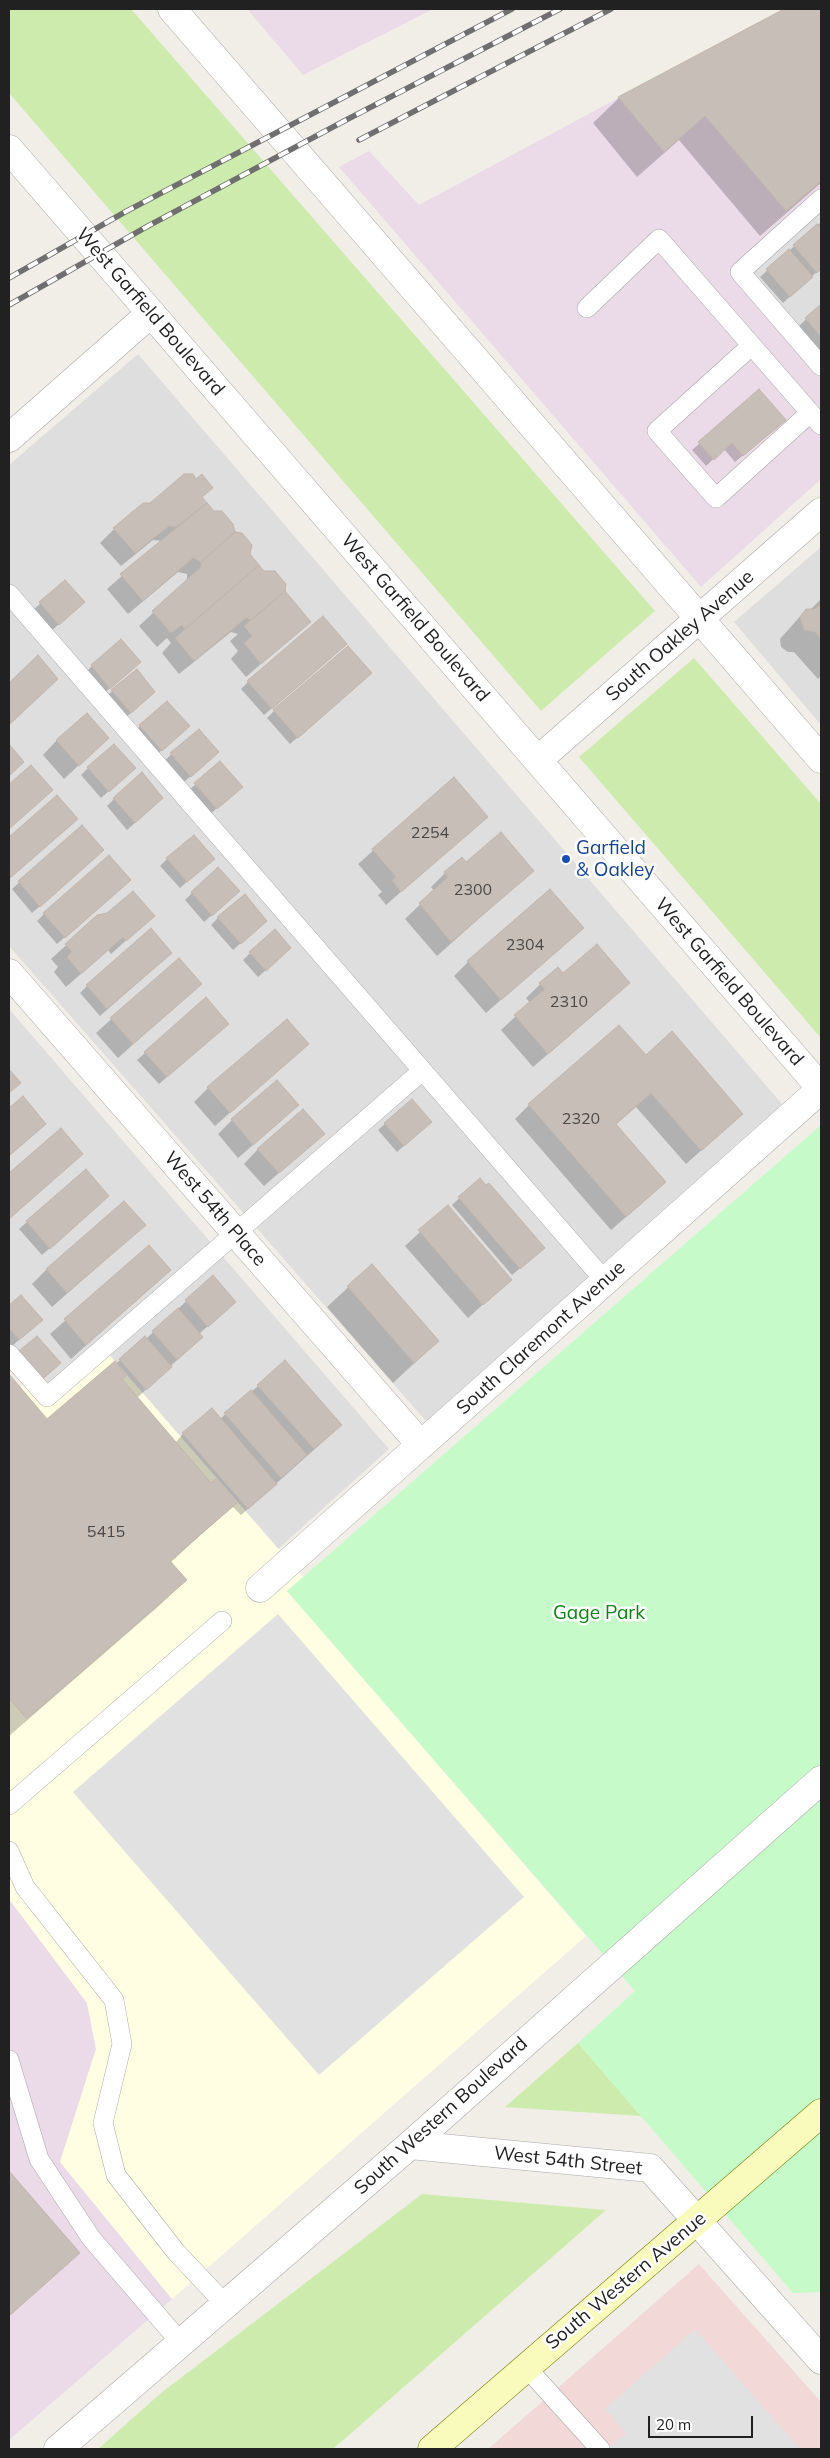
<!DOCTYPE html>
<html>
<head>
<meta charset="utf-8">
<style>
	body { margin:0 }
	#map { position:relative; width:830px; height:2458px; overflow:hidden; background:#f1eee8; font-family:Mulish,sans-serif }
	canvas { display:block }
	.frame { position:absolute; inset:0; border:10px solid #212121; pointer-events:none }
	.scale { position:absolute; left:648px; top:2416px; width:105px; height:22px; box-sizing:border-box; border:2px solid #212121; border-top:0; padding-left:6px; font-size:15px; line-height:18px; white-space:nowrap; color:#212121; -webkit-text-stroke:4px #fff; paint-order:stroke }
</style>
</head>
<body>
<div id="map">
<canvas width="830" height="2458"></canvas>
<div class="frame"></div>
<div class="scale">20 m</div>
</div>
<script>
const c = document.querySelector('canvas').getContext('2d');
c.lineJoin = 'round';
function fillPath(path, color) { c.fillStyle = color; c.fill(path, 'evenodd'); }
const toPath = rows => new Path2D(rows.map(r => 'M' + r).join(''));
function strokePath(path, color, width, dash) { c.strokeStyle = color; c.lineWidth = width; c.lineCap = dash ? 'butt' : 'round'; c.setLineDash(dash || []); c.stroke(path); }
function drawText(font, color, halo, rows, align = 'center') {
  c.font = font + ' Mulish,sans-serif'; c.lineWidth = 5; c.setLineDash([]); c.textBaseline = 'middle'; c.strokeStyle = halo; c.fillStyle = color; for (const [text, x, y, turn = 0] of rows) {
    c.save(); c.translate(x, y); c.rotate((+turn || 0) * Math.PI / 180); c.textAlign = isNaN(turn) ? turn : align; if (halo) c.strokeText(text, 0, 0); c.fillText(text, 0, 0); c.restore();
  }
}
fillPath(toPath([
	[821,199,821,366,740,272],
	[138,354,782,1104,426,1421,9,946,9,465],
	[821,547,821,725,734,622],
	[9,1009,389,1449,278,1549,104,1348,47,1397,9,1354]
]), '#dfdede');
fillPath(toPath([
	[699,2264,821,2402,821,2449,488,2449]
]), '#f2d8d7');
fillPath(toPath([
	[247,9,433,9,303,75],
	[784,9,821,9,821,199,740,272,821,366,821,479,701,587,339,167,369,151,419,205],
	[9,1899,87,2003,96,2049,60,2162,172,2299,9,2440]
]), '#ebdae8');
fillPath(toPath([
	[103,1348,303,1577,287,1591,586,1936,172,2299,60,2162,96,2049,87,2003,9,1899,9,1397,30,1379,46,1397]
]), '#fffee3');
fillPath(toPath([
	[9,9,131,9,655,611,541,711,9,93],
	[694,658,821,804,821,1038,579,757],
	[578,2043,641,2116,505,2107],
	[422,2194,606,2210,333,2449,98,2449,161,2393]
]), '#ceebae');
fillPath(toPath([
	[821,1125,821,2292,793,2293,578,2043,635,1991,287,1591]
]), '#c6fbc9');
fillPath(toPath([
	[278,1614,524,1897,319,2075,73,1792],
	[695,2329,800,2449,608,2449,626,2433,605,2409]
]), '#e1e1e1');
fillPath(toPath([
	[787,9,821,9,821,183,760,236,679,140,637,177,593,123,619,98],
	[821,222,821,268,783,303,760,277],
	[821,305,821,352,799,326],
	[759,391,777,427,735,462,724,449,706,466,692,450],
	[196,481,211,488,201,498,232,532,263,572,309,622,246,677,231,659,238,651,230,641,238,634,231,632,179,674,162,653,171,643,167,638,157,647,139,626,187,581,187,574,178,572,128,614,107,589,162,541,153,540,121,566,100,543,114,529,150,504],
	[65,582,76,609,51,631,33,610],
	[821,599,821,676,818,679,794,652,788,652,781,647,780,639,803,613,811,609],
	[338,651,264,715,241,689,248,682],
	[38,657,42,693,9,725,9,685],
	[92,666,132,669,102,695,85,673],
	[364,680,290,744,267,718,274,711],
	[112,691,147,699,124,719,105,698],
	[140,726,181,733,154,757,133,733],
	[198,731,210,759,183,783,164,761],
	[57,740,93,752,64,779,43,755],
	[220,763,234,794,209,815,188,791],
	[88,768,127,775,101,798,81,775],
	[454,779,486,817,386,905,378,895,382,892,358,864],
	[57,797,69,826,9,879,9,839],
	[114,799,155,805,127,830,107,806],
	[82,826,96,857,32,913,12,889],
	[167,859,206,865,180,888,160,866],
	[466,864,532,871,437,956,405,919,434,891,431,887,445,873],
	[122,887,57,944,37,921,44,914],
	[192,893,231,898,204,922,185,900],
	[153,916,111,954,108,950,66,987,54,972,58,967,51,959,97,917],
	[218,918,259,927,233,950,211,925],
	[582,928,486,1013,454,976,468,962],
	[250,953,283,955,258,977,243,960],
	[178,959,200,984,118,1058,96,1033],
	[163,960,100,1016,80,993,87,986],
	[557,968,563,975,614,997,533,1067,501,1030,530,1003,526,998],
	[206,999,220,1031,159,1084,137,1060],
	[307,1044,215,1126,194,1102,208,1088],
	[646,1056,742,1114,686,1164,636,1107,615,1125,650,1196,611,1230,515,1119,529,1105],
	[283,1119,238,1158,218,1134,232,1120],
	[431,1122,397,1152,378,1130,385,1124],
	[323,1134,264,1186,244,1164,258,1149],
	[85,1171,100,1203,42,1255,19,1229],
	[480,1179,536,1255,512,1275,452,1205],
	[447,1207,510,1280,468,1318,405,1246],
	[144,1225,52,1307,32,1284,47,1269],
	[149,1247,169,1270,71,1359,50,1334],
	[372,1265,438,1341,393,1383,327,1307],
	[212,1277,227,1309,199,1334,194,1344,137,1398,175,1443,183,1434,220,1419,258,1386,326,1439,241,1515,232,1506,170,1563,185,1580,160,1605,9,1736,9,1376,47,1420,146,1339],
	[21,1297,34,1327,12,1346,9,1343,9,1307],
	[9,2172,78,2253,9,2316]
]), '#0003');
const building = toPath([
	[784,9,821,9,821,181,786,211,705,116,664,152,618,97,784,9],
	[817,224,821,228,821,269,817,273,793,245,817,224],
	[789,249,813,277,790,297,766,269,789,249],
	[821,304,821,337,805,318,821,304],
	[759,389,786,420,743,456,732,443,714,460,698,442,759,389],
	[184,474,193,474,196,479,202,474,213,488,202,497,207,503,176,527,169,526,135,553,113,528,143,503,150,503,184,474],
	[207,503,214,511,222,511,233,524,235,532,201,562,193,558,143,601,120,574,207,503],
	[235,532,242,533,252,545,250,554,259,565,185,629,182,625,171,633,152,611,201,567,201,562,235,532],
	[259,565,264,571,275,571,286,584,285,591,252,620,246,618,194,661,175,638,259,565],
	[65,580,85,602,59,625,39,602,65,580],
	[285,591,311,622,261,664,244,643,252,636,244,626,285,591],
	[821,604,821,639,815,632,804,630,800,617,806,609,815,609,821,604],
	[323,616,347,644,272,709,247,681,323,616],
	[121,639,141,662,110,689,91,665,121,639],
	[348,646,372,673,298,738,273,710,348,646],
	[38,655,58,679,10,724,9,683,38,655],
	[137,669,155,692,131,713,111,690,137,669],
	[167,701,190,726,162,751,139,725,167,701],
	[87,713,109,738,79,766,56,740,87,713],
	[199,729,219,752,191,777,170,753,199,729],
	[9,744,24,762,9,776,9,744],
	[114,744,136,768,109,792,87,767,114,744],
	[220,761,243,787,217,809,194,783,220,761],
	[31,765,53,790,9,829,9,784,31,765],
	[142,772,163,798,135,823,113,798,142,772],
	[454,777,488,817,401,892,392,880,396,877,372,849,454,777],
	[57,795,78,819,10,878,9,837,57,795],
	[82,825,104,850,40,907,18,881,82,825],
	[501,832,534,871,451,942,419,903,448,877,444,872,462,857,466,862,501,832],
	[194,835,215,859,187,882,166,858,194,835],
	[109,855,131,880,65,938,43,913,109,855],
	[218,867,240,891,212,916,191,892,218,867],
	[550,889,584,928,501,1000,467,961,550,889],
	[133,891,155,916,126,941,123,937,81,974,67,957,72,952,65,944,97,915,107,913,133,891],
	[245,894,267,921,241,944,217,917,245,894],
	[151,928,172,953,107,1009,86,985,151,928],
	[275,929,291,948,266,971,249,952,275,929],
	[597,944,630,983,548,1054,514,1015,545,989,539,983,558,967,563,973,597,944],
	[179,958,202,984,133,1044,110,1018,179,958],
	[206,997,229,1024,167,1077,144,1052,206,997],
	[287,1019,309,1044,230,1113,207,1087,287,1019],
	[619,1025,646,1055,672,1031,743,1114,701,1151,651,1093,616,1124,666,1182,626,1217,528,1104,619,1025],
	[9,1069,21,1083,9,1093,9,1069],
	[277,1080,299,1105,253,1145,231,1119,277,1080],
	[23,1096,46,1124,9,1156,9,1108,23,1096],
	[412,1099,432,1122,404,1146,384,1123,412,1099],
	[303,1109,325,1134,279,1173,257,1149,303,1109],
	[61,1128,83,1154,9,1219,9,1173,61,1128],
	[86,1169,109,1196,50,1249,26,1221,86,1169],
	[480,1178,486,1185,489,1183,545,1248,520,1269,458,1197,480,1178],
	[124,1201,146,1225,67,1293,46,1269,124,1201],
	[448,1205,512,1280,483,1305,418,1230,448,1205],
	[149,1245,171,1270,86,1345,64,1319,149,1245],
	[372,1264,439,1341,414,1363,347,1286,372,1264],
	[213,1275,236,1302,208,1327,185,1300,213,1275],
	[21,1295,43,1320,19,1340,9,1328,9,1305,21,1295],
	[178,1308,203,1337,177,1360,152,1331,178,1308],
	[37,1336,61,1363,38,1383,14,1355,37,1336],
	[145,1336,172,1367,146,1390,119,1359,145,1336],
	[285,1360,342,1425,314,1449,257,1385,285,1360],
	[115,1361,126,1376,122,1379,211,1483,216,1479,237,1503,170,1561,187,1580,27,1719,9,1698,9,1374,47,1419,115,1361],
	[251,1390,307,1455,281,1478,224,1413,251,1390],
	[212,1408,277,1484,248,1509,182,1433,212,1408],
	[9,2171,80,2253,9,2316,9,2171]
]);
fillPath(building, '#c7beb7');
strokePath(building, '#c4b5aa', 1);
const service = toPath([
	[821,199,740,272,821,366],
	[587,308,659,239,821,425],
	[751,346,657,431,716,498,810,413],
	[9,594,605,1281],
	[9,1354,47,1397,422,1071],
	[9,1805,222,1621],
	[9,1851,25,1887,114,2000,122,2044,103,2123,116,2175,176,2252,226,2305],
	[9,2060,39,2159,91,2238,181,2343],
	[526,2367,600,2449]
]);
const minor = toPath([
	[9,438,151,313],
	[538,760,821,512],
	[9,973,421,1445],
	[260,1588,821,1089],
	[410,2145,650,2168,821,2360]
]);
const tertiary = toPath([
	[172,9,821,759],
	[9,149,821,1088],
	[58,2449,410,2145,821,1780]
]);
const secondary = toPath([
	[432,2449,821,2113]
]);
strokePath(service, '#a8a8a8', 20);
strokePath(minor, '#a8a8a8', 29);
strokePath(tertiary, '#a8a8a8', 29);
strokePath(secondary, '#727d03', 29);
strokePath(service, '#fff', 19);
strokePath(minor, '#fff', 28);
strokePath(tertiary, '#fff', 28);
strokePath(secondary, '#f9fbbd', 28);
const rail = toPath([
	[359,140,611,9],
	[9,278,125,212,512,9],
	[9,305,148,226,346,120,560,9]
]);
strokePath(rail, '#6f6f6f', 5.5);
strokePath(rail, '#fff', 4, [11]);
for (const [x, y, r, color] of [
	[566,859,5,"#1a4fb4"]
]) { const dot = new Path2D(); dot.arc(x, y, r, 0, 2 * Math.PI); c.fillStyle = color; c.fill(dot); strokePath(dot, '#fff', 2); }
drawText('16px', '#4a4846', null, [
	["2254",430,833],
	["2300",473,890],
	["2304",525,945],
	["2310",569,1002],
	["2320",581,1119],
	["5415",106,1532]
]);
drawText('19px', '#212121', '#fff', [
	["West Garfield Boulevard",150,312,49],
	["West Garfield Boulevard",415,618,49],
	["South Oakley Avenue",680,636,-41],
	["West Garfield Boulevard",729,982,49],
	["West 54th Place",215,1209,49],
	["South Claremont Avenue",541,1338,-42],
	["South Western Boulevard",441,2116,-42],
	["West 54th Street",568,2161,6],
	["South Western Avenue",626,2281,-40]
]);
drawText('19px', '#164399', '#fff', [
	["Garfield",576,848],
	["& Oakley",576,870]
], 'left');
drawText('19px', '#0a8412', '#fff', [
	["Gage Park",599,1613]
]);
</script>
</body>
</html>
